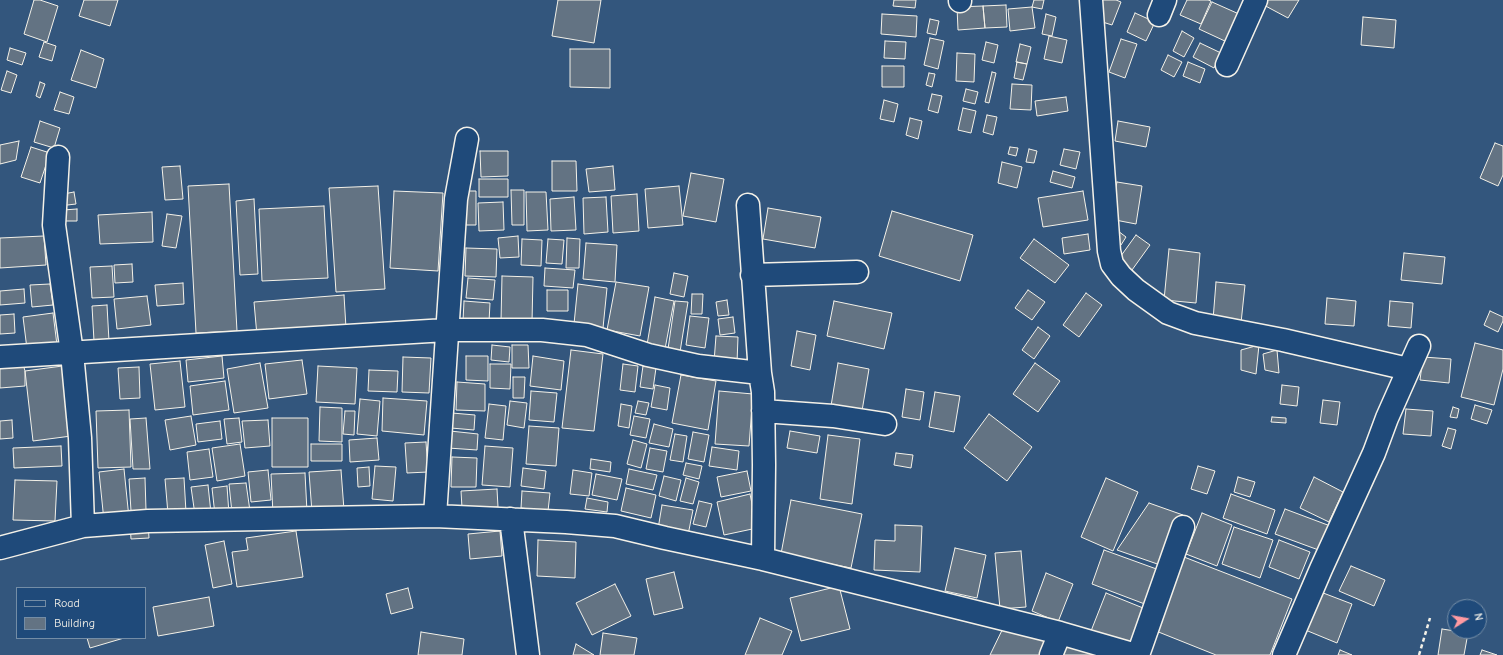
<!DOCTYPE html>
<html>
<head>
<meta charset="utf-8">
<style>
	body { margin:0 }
	#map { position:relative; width:1503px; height:655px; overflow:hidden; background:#33567d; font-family:"Comic Neue",sans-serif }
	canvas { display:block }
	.legend { position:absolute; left:16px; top:587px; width:130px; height:52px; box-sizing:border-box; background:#1f4a7a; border:1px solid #748da6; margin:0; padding:5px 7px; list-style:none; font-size:12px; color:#f4f1e8 }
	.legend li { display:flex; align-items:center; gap:8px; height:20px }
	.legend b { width:20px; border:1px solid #748da6 }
	.north { position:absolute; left:1447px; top:599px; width:40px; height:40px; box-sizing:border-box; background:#1f4a7a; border:1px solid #748da6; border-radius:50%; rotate:79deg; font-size:11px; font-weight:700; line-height:16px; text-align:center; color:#f4f1e8 }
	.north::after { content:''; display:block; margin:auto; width:14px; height:18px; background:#ff9aa2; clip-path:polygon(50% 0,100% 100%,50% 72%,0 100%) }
</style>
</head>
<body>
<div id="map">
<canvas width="1503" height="655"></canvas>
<ul class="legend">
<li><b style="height:5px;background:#1f4a7a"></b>Road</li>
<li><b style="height:11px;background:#637383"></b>Building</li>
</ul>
<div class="north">N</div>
</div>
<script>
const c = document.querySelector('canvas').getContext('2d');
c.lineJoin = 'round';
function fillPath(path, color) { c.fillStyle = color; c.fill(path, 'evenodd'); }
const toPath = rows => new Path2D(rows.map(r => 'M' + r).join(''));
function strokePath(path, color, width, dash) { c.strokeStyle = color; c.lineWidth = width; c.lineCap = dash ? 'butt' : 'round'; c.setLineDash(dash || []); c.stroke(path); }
const building = toPath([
	[34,0,40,0,58,6,47,42,24,34,34,0],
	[84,0,118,0,110,26,79,16,84,0],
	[558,0,601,0,594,43,552,36,558,0],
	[894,0,916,0,915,8,893,6,894,0],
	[1034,0,1044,0,1042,9,1032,7,1034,0],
	[1099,0,1116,0,1121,2,1112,25,1093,19,1099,0],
	[1187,0,1208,0,1211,1,1201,24,1180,15,1187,0],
	[1261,0,1299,0,1288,18,1260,3,1261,0],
	[1212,2,1239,14,1227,42,1199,29,1212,2],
	[1006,5,1007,27,985,28,983,6,1006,5],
	[983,6,985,28,958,30,957,7,983,6],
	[1032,7,1035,28,1010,31,1008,9,1032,7],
	[1135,13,1155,22,1146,41,1127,32,1135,13],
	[882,14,917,16,916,37,881,34,882,14],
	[1046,14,1056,17,1052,36,1042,34,1046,14],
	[1363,17,1396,20,1394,48,1361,45,1363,17],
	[930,19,939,21,936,35,927,33,930,19],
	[1182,31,1194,38,1184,57,1173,51,1182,31],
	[1049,36,1067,40,1062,63,1044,59,1049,36],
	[930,38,944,41,938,69,924,65,930,38],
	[1121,39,1137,44,1125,78,1109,72,1121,39],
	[885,41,906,42,905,59,884,58,885,41],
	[44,42,56,46,52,61,39,57,44,42],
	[986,42,998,45,994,63,982,60,986,42],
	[1200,43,1221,53,1214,68,1193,57,1200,43],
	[1020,44,1031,47,1027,64,1016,62,1020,44],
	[10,48,26,53,22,65,7,60,10,48],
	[570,49,610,49,610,88,570,87,570,49],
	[81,50,104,59,96,88,71,80,81,50],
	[957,53,975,54,974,82,956,81,957,53],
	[1168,55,1182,62,1174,77,1161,70,1168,55],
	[1017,62,1027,64,1023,80,1014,78,1017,62],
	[1188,62,1205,69,1200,83,1183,76,1188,62],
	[882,66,904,66,904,87,882,87,882,66],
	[7,71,17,75,11,93,1,90,7,71],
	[992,72,996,73,989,103,985,102,992,72],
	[929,73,935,74,932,87,926,85,929,73],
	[40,82,45,84,40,98,36,96,40,82],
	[1012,84,1032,85,1031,110,1010,109,1012,84],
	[966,89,978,92,975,104,963,101,966,89],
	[60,92,74,97,69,114,54,110,60,92],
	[932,94,942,96,938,113,928,110,932,94],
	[1066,97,1068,111,1037,116,1035,101,1066,97],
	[884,100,898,104,894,122,880,119,884,100],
	[963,108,976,111,971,133,958,130,963,108],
	[987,115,997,117,993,135,983,132,987,115],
	[910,118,922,121,918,139,906,135,910,118],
	[40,121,60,128,54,148,34,142,40,121],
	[1118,121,1150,127,1146,147,1115,141,1118,121],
	[19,141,16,160,0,164,0,145,19,141],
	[1495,143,1503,146,1503,175,1498,186,1480,178,1495,143],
	[31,147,50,153,40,183,21,177,31,147],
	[1010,147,1018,148,1016,156,1008,154,1010,147],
	[1029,149,1037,151,1034,163,1026,162,1029,149],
	[1064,149,1080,152,1076,169,1060,165,1064,149],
	[480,151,508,151,508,176,481,177,480,151],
	[552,161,576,161,577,191,552,191,552,161],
	[1002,162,1022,167,1017,188,998,183,1002,162],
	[180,166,183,199,165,200,162,167,180,166],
	[613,166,615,190,589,192,586,169,613,166],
	[1053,171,1075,177,1072,188,1050,182,1053,171],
	[691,173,724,179,716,222,683,216,691,173],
	[479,179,508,179,508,197,479,197,479,179],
	[1117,182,1142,186,1136,224,1110,219,1117,182],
	[229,184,237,331,196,333,188,186,229,184],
	[378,186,385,289,336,292,329,188,378,186],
	[679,186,683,225,648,228,645,189,679,186],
	[511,190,524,190,524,225,512,225,511,190],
	[394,191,443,193,438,271,390,268,394,191],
	[466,191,476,191,476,225,466,225,466,191],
	[1083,191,1088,220,1043,227,1038,198,1083,191],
	[74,192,76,204,59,206,58,195,74,192],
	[526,192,546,192,548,230,527,231,526,192],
	[637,194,639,231,613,233,611,196,637,194],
	[574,197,576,230,551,231,550,199,574,197],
	[606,197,608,232,584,234,583,198,606,197],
	[254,199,258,274,240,275,236,201,254,199],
	[503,202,504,230,479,231,478,203,503,202],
	[324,206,328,278,262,281,259,209,324,206],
	[768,208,821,217,815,248,763,239,768,208],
	[77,209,77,221,63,221,63,210,77,209],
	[892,211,973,235,960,281,879,256,892,211],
	[152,212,153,242,100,244,98,215,152,212],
	[167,214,182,216,176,248,162,246,167,214],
	[1118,231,1126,237,1121,245,1112,239,1118,231],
	[1088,234,1090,250,1064,254,1062,238,1088,234],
	[1136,235,1150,245,1132,270,1118,260,1136,235],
	[44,236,46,265,0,268,0,238,44,236],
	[518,236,519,257,500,258,498,238,518,236],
	[567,238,580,239,579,268,566,268,567,238],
	[522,239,542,240,541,266,521,265,522,239],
	[548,239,564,240,562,264,546,263,548,239],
	[1034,239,1069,265,1055,283,1020,258,1034,239],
	[586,243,617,245,615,282,583,279,586,243],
	[466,248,497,249,496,277,465,276,466,248],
	[1169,249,1200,253,1196,303,1164,300,1169,249],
	[1404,253,1445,257,1442,284,1401,280,1404,253],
	[132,264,133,282,115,283,114,265,132,264],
	[112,266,114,297,92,298,90,267,112,266],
	[545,268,575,270,573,288,544,286,545,268],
	[674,273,688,276,684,297,670,294,674,273],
	[502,276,533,277,532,322,501,321,502,276],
	[468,278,495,280,493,300,466,298,468,278],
	[616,282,649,287,640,336,607,330,616,282],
	[1216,282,1245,285,1241,323,1213,320,1216,282],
	[183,283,184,304,157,306,155,285,183,283],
	[50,284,53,305,32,307,30,285,50,284],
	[578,284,607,288,603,328,574,324,578,284],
	[24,289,25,303,0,305,0,291,24,289],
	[547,290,568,290,568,311,547,311,547,290],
	[1028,290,1045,302,1032,320,1015,308,1028,290],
	[1086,293,1102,305,1079,337,1063,325,1086,293],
	[692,294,703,294,702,314,691,314,692,294],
	[344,295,346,328,257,336,254,302,344,295],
	[147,296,151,325,117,329,114,299,147,296],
	[655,297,674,301,665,349,647,345,655,297],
	[1327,298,1356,301,1354,326,1325,324,1327,298],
	[727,300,729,315,718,316,716,302,727,300],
	[464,301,490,303,489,322,463,321,464,301],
	[675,301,688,302,680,352,668,349,675,301],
	[834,301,892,313,884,349,827,336,834,301],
	[1390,301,1413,303,1411,328,1388,326,1390,301],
	[107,305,109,341,94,341,92,306,107,305],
	[1490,311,1503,317,1503,321,1498,332,1484,325,1490,311],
	[53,313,57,345,27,349,23,317,53,313],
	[14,314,15,333,0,334,0,315,14,314],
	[690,316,709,318,705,348,686,345,690,316],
	[733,317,735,333,720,335,718,319,733,317],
	[1038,327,1050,336,1034,359,1022,350,1038,327],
	[797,331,816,335,810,370,791,366,797,331],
	[716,336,738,337,737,363,714,362,716,336],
	[1475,343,1503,350,1503,369,1494,405,1461,397,1475,343],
	[492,345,510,347,509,362,491,360,492,345],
	[512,345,528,345,529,368,512,368,512,345],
	[1259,345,1256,374,1241,370,1241,350,1259,345],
	[571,350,603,354,594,431,562,428,571,350],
	[1277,350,1279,373,1265,370,1263,354,1277,350],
	[222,356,224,378,188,382,186,360,222,356],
	[466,356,488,356,488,381,466,380,466,356],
	[533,356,564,361,561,390,530,386,533,356],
	[403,357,431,358,429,393,402,392,403,357],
	[1423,357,1451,359,1449,383,1420,380,1423,357],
	[302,360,307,394,269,399,265,364,302,360],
	[180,361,185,407,155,410,150,364,180,361],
	[260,363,268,408,234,413,227,369,260,363],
	[838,363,869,369,862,411,831,406,838,363],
	[1035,363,1060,381,1038,412,1013,394,1035,363],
	[23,364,25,371,25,386,0,388,0,366,23,364],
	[490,364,511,364,510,389,490,388,490,364],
	[623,364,638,366,635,392,620,390,623,364],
	[70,365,79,435,33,441,25,371,70,365],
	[318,366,357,368,355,404,316,402,318,366],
	[643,366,656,368,653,389,640,387,643,366],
	[139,367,140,398,120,399,118,368,139,367],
	[369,370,398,371,397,392,368,391,369,370],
	[681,375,716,381,708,430,672,423,681,375],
	[513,377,525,377,524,398,513,398,513,377],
	[225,381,229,410,193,415,190,386,225,381],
	[457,382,485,384,485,411,456,410,457,382],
	[655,385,670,388,667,410,651,407,655,385],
	[1282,385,1299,387,1297,406,1280,404,1282,385],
	[906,389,924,392,920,420,902,417,906,389],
	[531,391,557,393,554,422,529,420,531,391],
	[719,391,753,394,749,446,715,444,719,391],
	[935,392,960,396,954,432,929,427,935,392],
	[383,398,427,401,424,435,382,431,383,398],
	[360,399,380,401,377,436,357,434,360,399],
	[1323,400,1340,402,1337,425,1320,423,1323,400],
	[510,401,527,403,524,428,507,425,510,401],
	[638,401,649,403,646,415,635,413,638,401],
	[489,404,506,406,503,440,485,438,489,404],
	[621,404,632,406,629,428,618,426,621,404],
	[1475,405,1492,410,1487,424,1471,419,1475,405],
	[320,407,342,408,342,442,319,441,320,407],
	[1453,407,1459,409,1457,418,1450,417,1453,407],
	[1406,409,1433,411,1431,436,1403,434,1406,409],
	[129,410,131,467,98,468,96,411,129,410],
	[345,411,355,411,354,435,343,434,345,411],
	[452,413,475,415,474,430,451,428,452,413],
	[989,414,1032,447,1007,481,964,448,989,414],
	[191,416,196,445,170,450,165,420,191,416],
	[634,416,650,419,646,438,630,435,634,416],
	[1272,417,1286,418,1286,423,1271,422,1272,417],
	[146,418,150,469,133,469,130,419,146,418],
	[239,418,242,442,227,444,224,419,239,418],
	[272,418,308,418,308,467,272,467,272,418],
	[12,420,13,438,0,439,0,421,12,420],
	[268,420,270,446,245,448,242,421,268,420],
	[220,421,222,439,198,442,196,424,220,421],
	[654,424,673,429,669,447,649,443,654,424],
	[529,426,559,428,556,466,526,464,529,426],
	[1448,428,1456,430,1451,449,1442,446,1448,428],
	[450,431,478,434,477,450,448,448,450,431],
	[790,431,820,436,817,453,787,448,790,431],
	[693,432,709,435,704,462,688,459,693,432],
	[675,434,687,436,683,462,670,460,675,434],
	[828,435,860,439,852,504,820,499,828,435],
	[377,438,379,460,350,462,349,440,377,438],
	[633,440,647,444,641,468,627,464,633,440],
	[426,442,428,472,407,473,405,443,426,442],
	[240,444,245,476,217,481,212,448,240,444],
	[311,444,342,444,342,461,311,461,311,444],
	[61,446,62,466,14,468,13,448,61,446],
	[485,446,513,448,510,487,482,485,485,446],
	[712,447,739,451,737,470,709,466,712,447],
	[650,448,667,451,663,472,646,469,650,448],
	[209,449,213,477,190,480,187,452,209,449],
	[896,453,913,455,911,468,894,465,896,453],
	[452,457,477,458,476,487,451,487,452,457],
	[591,459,611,462,610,472,590,469,591,459],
	[686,463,702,466,699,479,683,475,686,463],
	[375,466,396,467,393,501,372,499,375,466],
	[1198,466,1215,471,1207,494,1191,489,1198,466],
	[369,467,370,486,358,487,357,468,369,467],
	[523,468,546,471,544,489,521,486,523,468],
	[124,469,129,518,104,521,99,472,124,469],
	[629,469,657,475,653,490,626,484,629,469],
	[268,470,271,500,251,502,248,472,268,470],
	[341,470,344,510,312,513,309,472,341,470],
	[573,470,592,473,589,496,570,494,573,470],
	[747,471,751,491,721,497,717,477,747,471],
	[305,473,307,512,273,514,271,474,305,473],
	[596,474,622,479,617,500,592,495,596,474],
	[664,476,681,480,676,501,659,496,664,476],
	[1238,477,1255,482,1250,497,1234,492,1238,477],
	[1314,477,1343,492,1329,522,1300,508,1314,477],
	[145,478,146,510,131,511,129,479,145,478],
	[184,478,186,512,168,514,165,479,184,478],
	[686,478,699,482,693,504,680,501,686,478],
	[1106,478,1138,492,1113,551,1081,537,1106,478],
	[15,480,57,481,55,521,13,520,15,480],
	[246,483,250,511,232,513,229,484,246,483],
	[208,485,211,513,195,515,191,487,208,485],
	[227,486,229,514,215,515,212,488,227,486],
	[626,488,656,495,651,518,621,511,626,488],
	[497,489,498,507,462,508,461,491,497,489],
	[522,491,550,493,548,511,521,508,522,491],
	[750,494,757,528,724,535,717,502,750,494],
	[1231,494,1275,510,1267,534,1223,518,1231,494],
	[587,498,608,502,607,512,585,509,587,498],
	[791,500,862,514,851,568,781,554,791,500],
	[699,501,712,504,706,527,693,524,699,501],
	[1149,503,1183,515,1166,567,1117,550,1149,503],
	[662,505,693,510,688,535,658,529,662,505],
	[1285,509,1333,527,1324,552,1275,534,1285,509],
	[1202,513,1232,525,1217,566,1186,554,1202,513],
	[148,522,149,538,131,539,130,523,148,522],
	[895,525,922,526,920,572,874,570,875,540,895,541,895,525],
	[1234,527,1273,540,1260,578,1222,564,1234,527],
	[296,531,303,577,237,587,232,552,248,550,246,538,296,531],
	[500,531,502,556,470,559,468,534,500,531],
	[538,540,576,542,575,578,537,576,538,540],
	[1279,540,1310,552,1299,579,1269,567,1279,540],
	[224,541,232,584,213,588,205,545,224,541],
	[955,548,986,555,977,598,945,591,955,548],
	[1104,550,1162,571,1150,606,1092,584,1104,550],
	[1021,551,1026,607,1000,609,995,553,1021,551],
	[1184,557,1292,599,1270,655,1216,655,1156,631,1184,557],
	[1351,566,1385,580,1374,606,1339,591,1351,566],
	[674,572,683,608,654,615,646,579,674,572],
	[1046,573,1073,584,1058,622,1032,611,1046,573],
	[615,584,631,616,592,635,576,603,615,584],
	[839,586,850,629,801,641,790,598,839,586],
	[408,588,413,608,391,614,386,594,408,588],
	[1318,591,1352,604,1337,643,1303,629,1318,591],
	[1106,593,1148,610,1133,648,1091,631,1106,593],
	[209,597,214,626,158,636,153,607,209,597],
	[760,618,792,631,782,655,745,655,760,618],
	[1007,620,1051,643,1045,655,990,655,1007,620],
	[1442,629,1468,633,1464,655,1438,655,1442,629],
	[421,632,464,639,462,655,418,655,421,632],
	[603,633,637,638,634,655,600,655,603,633],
	[1064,636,1105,655,1055,655,1064,636],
	[87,638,124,638,90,648,87,638],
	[576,644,594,655,573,655,576,644],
	[1340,650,1352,655,1338,655,1340,650],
	[1482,650,1497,655,1480,655,1482,650]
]);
fillPath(building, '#637383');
strokePath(building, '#f4f1e8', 1);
const street = toPath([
	[960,0,960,1],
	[1091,0,1109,251,1112,264,1121,276,1136,290,1168,313,1195,323,1283,340,1408,369],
	[1159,15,1165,0],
	[1227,65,1256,0],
	[58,157,54,225,72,353,80,438,83,526],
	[748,205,760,373],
	[752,275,857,272],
	[0,357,446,330,542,330,587,335,648,355,698,366,760,373,763,392,764,465,763,559],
	[763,411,833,416,885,424],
	[435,516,456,199,467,139],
	[511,519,528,655],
	[0,548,83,526,148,521,435,516,566,522,615,526,665,538,763,559,1060,633,1136,655],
	[1051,655,1060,633],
	[1138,655,1183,527],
	[1284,655,1321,569,1374,453,1387,418,1419,346]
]);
strokePath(street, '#f4f1e8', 25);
strokePath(toPath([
	[1419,655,1430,618]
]), '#f4f1e8', 2.5, [4, 3]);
strokePath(street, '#1f4a7a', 22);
</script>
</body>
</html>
